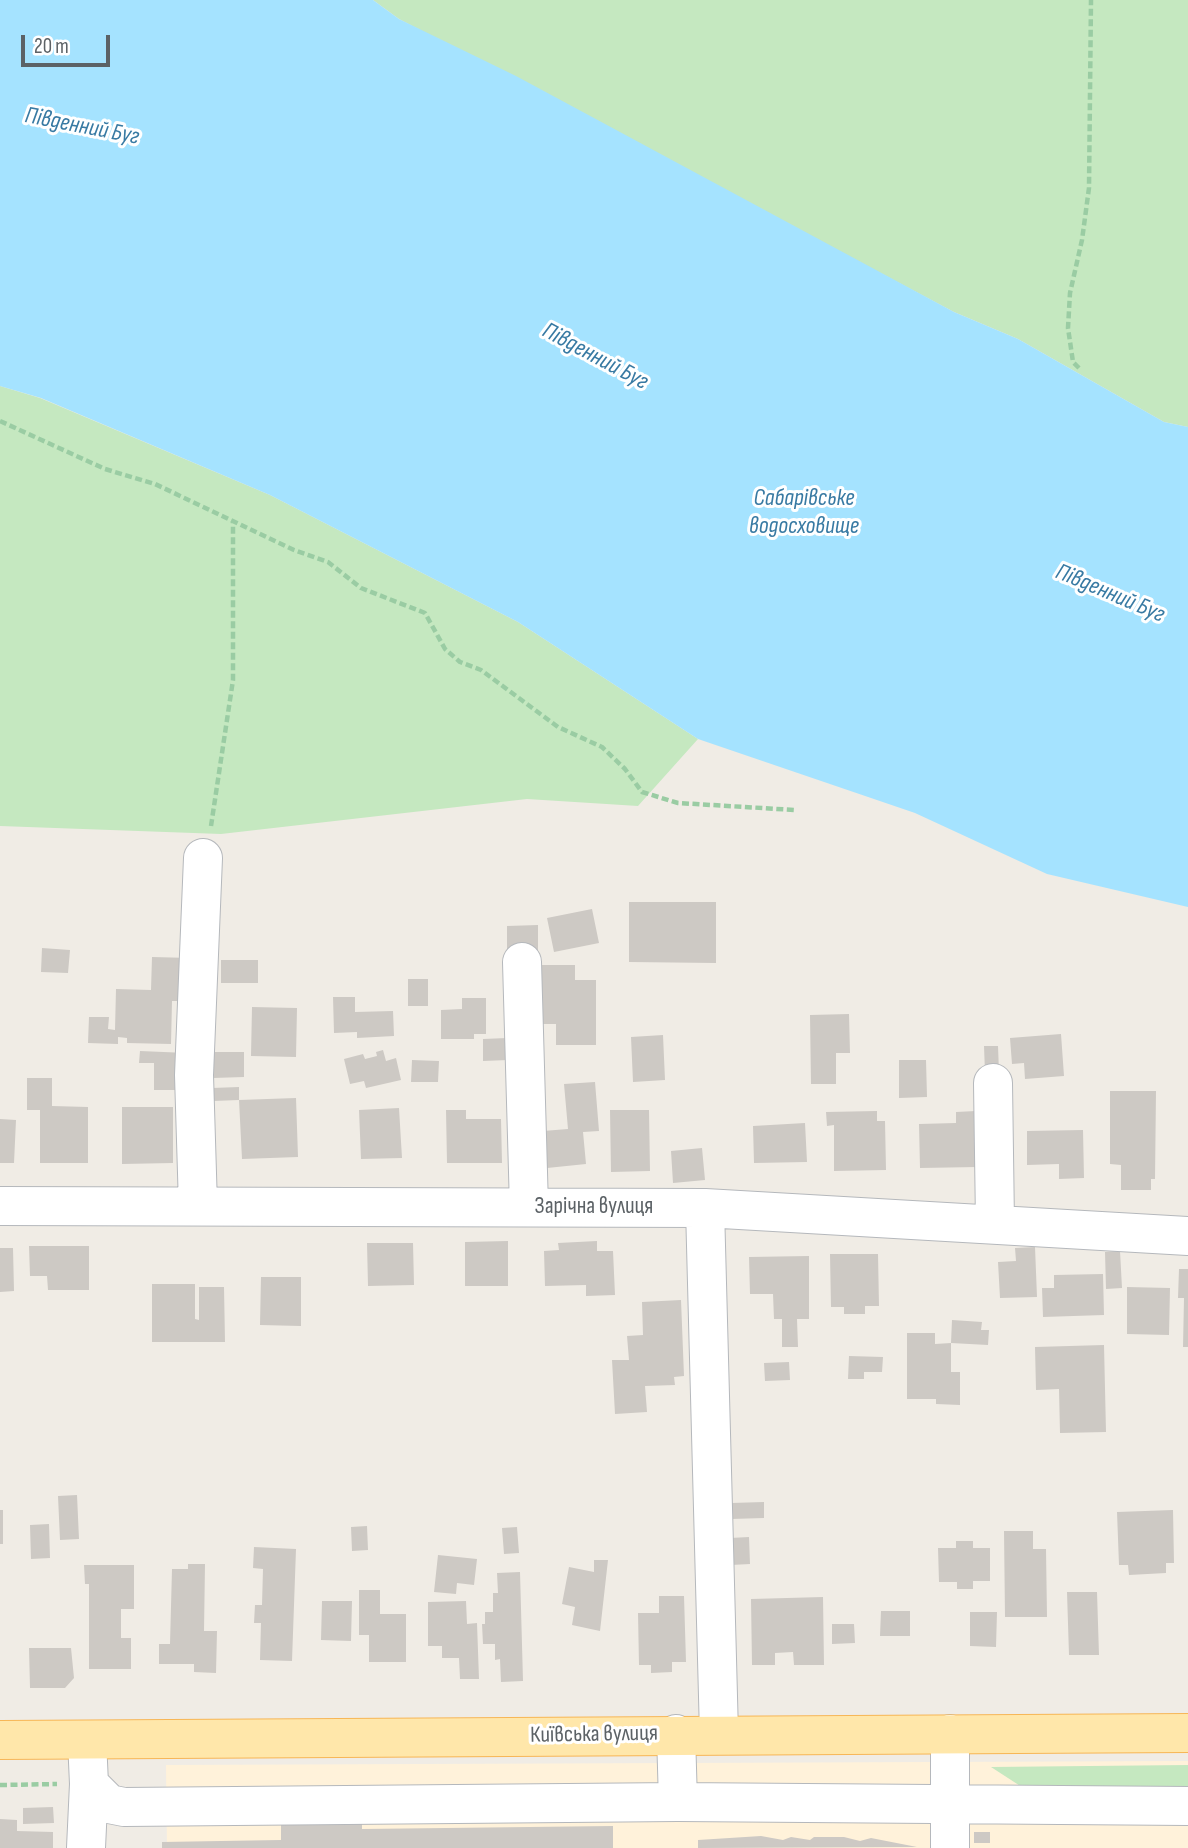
<!DOCTYPE html>
<html>
<head>
<meta charset="utf-8">
<style>
	body { margin:0 }
	#map { position:relative; width:1188px; height:1848px; overflow:hidden; background:#f0ece5; font-family:"Sofia Sans Condensed",sans-serif }
	canvas { display:block }
	.scale { position:absolute; left:21px; top:35px; width:89px; height:32px; box-sizing:border-box; border:4px solid #5c6266; border-top:0; padding-left:9px; font-size:21px; line-height:24px; white-space:nowrap; color:#5c6266; -webkit-text-stroke:5px #fff; paint-order:stroke }
</style>
</head>
<body>
<div id="map">
<canvas width="1188" height="1848"></canvas>
<div class="scale">20 m</div>
</div>
<script>
const c = document.querySelector('canvas').getContext('2d');
c.lineJoin = 'round';
function fillPath(path, color) { c.fillStyle = color; c.fill(path, 'evenodd'); }
const toPath = rows => new Path2D(rows.map(r => 'M' + r).join(''));
function strokePath(path, color, width, dash) { c.strokeStyle = color; c.lineWidth = width; c.lineCap = dash ? 'butt' : 'round'; c.setLineDash(dash || []); c.stroke(path); }
function drawText(font, color, halo, rows, align = 'center') {
  c.font = font + ' "Sofia Sans Condensed",sans-serif'; c.lineWidth = 6; c.setLineDash([]); c.textBaseline = 'middle'; c.strokeStyle = halo; c.fillStyle = color; for (const [text, x, y, turn = 0] of rows) {
    c.save(); c.translate(x, y); c.rotate((+turn || 0) * Math.PI / 180); c.textAlign = isNaN(turn) ? turn : align; if (halo) c.strokeText(text, 0, 0); c.fillText(text, 0, 0); c.restore();
  }
}
fillPath(toPath([
	[1188,1761,1188,1848,167,1848,166,1765]
]), '#fff2da');
fillPath(toPath([
	[373,0,1188,0,1188,427,1164,422,1018,339,954,312,399,19],
	[0,386,40,398,270,495,518,622,698,739,638,806,527,799,221,834,0,826],
	[1188,1765,1188,1790,1028,1791,991,1767]
]), '#c5e8c0');
fillPath(toPath([
	[0,0,373,0,399,19,516,76,954,312,1018,339,1164,422,1188,427,1188,907,1047,874,915,813,698,739,518,622,270,495,41,398,0,386]
]), '#a5e3ff');
fillPath(toPath([
	[629,902,716,902,716,963,629,962],
	[592,909,599,943,554,952,547,918],
	[538,925,538,955,507,956,507,926],
	[42,948,70,950,68,973,41,972],
	[152,957,191,958,190,1001,172,1001,171,1044,127,1043,127,1038,118,1037,118,1044,88,1043,89,1017,109,1017,108,1029,115,1030,116,989,151,990],
	[221,960,258,960,258,983,221,983],
	[532,965,575,965,575,980,596,980,596,1045,556,1045,556,1024,532,1024],
	[408,979,428,979,428,1006,408,1006],
	[333,997,355,997,355,1012,393,1011,394,1036,357,1038,357,1032,334,1033],
	[462,998,486,998,486,1034,474,1034,474,1039,441,1039,441,1010,462,1009],
	[252,1007,297,1008,296,1057,251,1056],
	[849,1014,850,1053,836,1053,836,1084,811,1084,810,1015],
	[1061,1034,1064,1076,1025,1079,1024,1063,1012,1064,1010,1038],
	[663,1035,665,1080,633,1082,631,1037],
	[507,1038,508,1060,483,1061,483,1039],
	[984,1046,998,1046,999,1072,985,1073],
	[383,1050,386,1061,396,1058,401,1080,366,1088,364,1081,350,1084,344,1059,363,1054,365,1059,377,1056,376,1052],
	[140,1051,187,1053,186,1090,154,1090,154,1063,139,1063],
	[213,1052,244,1052,244,1077,213,1078],
	[412,1060,439,1061,438,1082,411,1082],
	[899,1060,926,1060,927,1097,899,1098],
	[27,1078,52,1078,52,1106,88,1107,88,1163,40,1163,40,1110,27,1110],
	[595,1082,599,1131,583,1132,586,1164,547,1168,543,1131,568,1129,564,1084],
	[239,1087,239,1100,213,1101,212,1088],
	[1110,1091,1156,1091,1155,1179,1151,1179,1151,1190,1121,1190,1121,1165,1110,1164],
	[296,1098,298,1157,242,1159,239,1100],
	[122,1107,173,1107,173,1163,122,1164],
	[399,1108,402,1158,361,1159,359,1110],
	[446,1110,466,1110,466,1119,501,1119,502,1163,447,1163],
	[610,1110,649,1110,650,1171,611,1172],
	[877,1111,877,1121,885,1121,886,1170,834,1171,834,1125,827,1126,826,1112],
	[976,1111,977,1167,920,1168,919,1124,956,1123,956,1112],
	[0,1119,16,1120,14,1163,0,1163],
	[805,1123,807,1162,754,1163,753,1126],
	[1083,1130,1084,1178,1059,1179,1059,1164,1027,1165,1027,1131],
	[702,1148,705,1180,673,1183,671,1151],
	[508,1241,508,1286,465,1286,465,1242],
	[597,1241,597,1251,613,1251,615,1295,586,1296,586,1285,545,1286,544,1251,559,1250,558,1243],
	[367,1243,413,1243,414,1285,368,1286],
	[29,1246,89,1246,89,1290,48,1290,47,1276,30,1276],
	[1035,1247,1037,1297,1000,1298,998,1262,1016,1261,1015,1248],
	[0,1248,13,1248,14,1291,0,1292],
	[1120,1251,1122,1288,1106,1289,1105,1252],
	[830,1254,878,1254,879,1306,865,1306,865,1314,844,1314,844,1307,831,1307],
	[809,1256,809,1319,797,1319,798,1347,782,1347,782,1319,774,1319,773,1294,750,1294,749,1257],
	[1179,1269,1188,1269,1188,1347,1183,1347,1184,1298,1178,1298],
	[1103,1274,1104,1315,1043,1317,1042,1288,1054,1288,1054,1275],
	[261,1277,301,1277,301,1326,260,1325],
	[152,1284,195,1284,195,1319,199,1320,199,1287,224,1287,225,1342,152,1342],
	[1127,1287,1170,1288,1169,1335,1127,1334],
	[681,1300,684,1376,674,1377,675,1385,645,1386,647,1412,615,1414,612,1360,629,1360,627,1336,643,1335,642,1302],
	[952,1320,982,1322,981,1330,989,1330,988,1345,951,1343,951,1372,960,1372,960,1405,936,1404,936,1399,907,1399,907,1333,935,1333,935,1344,951,1343],
	[1104,1345,1106,1432,1060,1433,1059,1389,1036,1390,1035,1347],
	[849,1356,883,1357,882,1372,864,1372,864,1379,848,1379],
	[789,1362,790,1380,765,1381,764,1363],
	[77,1495,79,1539,60,1540,58,1496],
	[764,1502,764,1518,731,1519,731,1503],
	[0,1510,3,1510,3,1544,0,1544],
	[1173,1510,1174,1563,1166,1563,1166,1573,1129,1575,1128,1565,1119,1565,1117,1512],
	[49,1524,50,1558,31,1559,30,1525],
	[367,1526,368,1550,352,1551,351,1527],
	[517,1527,519,1553,504,1554,502,1528],
	[1004,1531,1033,1531,1033,1549,1046,1549,1047,1617,1005,1617],
	[749,1537,750,1564,731,1565,730,1538],
	[956,1541,973,1541,973,1548,990,1548,990,1581,973,1581,973,1589,957,1589,957,1582,939,1582,938,1548,956,1548],
	[254,1547,296,1549,292,1661,260,1660,261,1623,254,1623,255,1605,262,1605,263,1569,253,1568],
	[438,1555,477,1559,474,1585,457,1583,456,1594,434,1592],
	[594,1560,608,1560,600,1631,572,1625,575,1607,562,1604,569,1567,594,1572],
	[188,1564,205,1564,204,1631,217,1631,216,1673,194,1672,194,1664,159,1664,159,1644,170,1644,172,1569,188,1569],
	[84,1565,134,1565,134,1609,121,1609,121,1638,131,1638,131,1669,89,1669,89,1584,85,1584],
	[520,1572,523,1681,501,1682,500,1659,495,1660,495,1644,483,1644,482,1624,485,1624,485,1612,493,1612,493,1593,498,1593,497,1573],
	[359,1590,380,1590,380,1614,406,1614,406,1662,369,1662,369,1635,359,1635],
	[1067,1592,1097,1592,1099,1655,1069,1655],
	[659,1596,684,1596,686,1662,672,1662,672,1672,651,1673,651,1665,639,1665,638,1613,659,1613],
	[823,1597,824,1665,794,1665,793,1652,775,1653,775,1665,752,1665,751,1599],
	[322,1601,352,1601,351,1641,321,1640],
	[466,1601,467,1624,477,1623,479,1679,460,1679,459,1658,442,1658,442,1646,428,1646,428,1602],
	[881,1611,910,1611,910,1636,880,1636],
	[970,1612,997,1612,996,1647,970,1646],
	[832,1624,854,1624,855,1643,832,1644],
	[29,1648,71,1648,74,1678,65,1688,30,1688],
	[53,1807,54,1823,23,1824,23,1808],
	[0,1819,17,1820,17,1831,53,1832,53,1848,0,1848],
	[362,1821,362,1829,613,1826,613,1848,162,1848,162,1842,281,1840,281,1822],
	[974,1832,990,1832,990,1843,974,1843],
	[761,1836,783,1840,791,1837,810,1840,814,1837,844,1837,860,1841,871,1838,917,1847,698,1848,698,1840]
]), '#cdc9c4');
const minor = toPath([
	[522,962,529,1207],
	[993,1083,995,1223],
	[0,1206,705,1208,1188,1236],
	[198,1206,194,1075,203,858],
	[705,1208,719,1734],
	[676,1734,678,1802],
	[950,1734,950,1848],
	[87,1740,89,1784,109,1804,124,1807,678,1802,1188,1806],
	[86,1848,89,1784]
]);
const major = toPath([
	[0,1740,1188,1733]
]);
strokePath(minor, '#b5b8bc', 40);
strokePath(major, '#f7b656', 40);
strokePath(toPath([
	[1079,368,1073,362,1068,328,1070,293,1082,240,1089,188,1091,0],
	[0,421,105,469,155,484,294,550,328,562,361,588,425,613,445,649,460,662,481,670,558,727,602,747,625,769,642,792,678,803,795,810],
	[211,826,233,680,233,521],
	[0,1785,57,1784]
]), '#9acca3', 4.5, [7, 3.5]);
strokePath(minor, '#fff', 38);
strokePath(major, '#ffe7aa', 38);
drawText('23px', '#5c6266', '#fff', [
	["Зарічна вулиця",594,1207],
	["Київська вулиця",594,1735,-1]
]);
drawText('italic 24px', '#387aa3', '#fff', [
	["Південний Буг",82,127,11],
	["Південний Буг",595,357,28],
	["Сабарівське",804,499],
	["водосховище",804,527],
	["Південний Буг",1110,594,23]
]);
</script>
</body>
</html>
